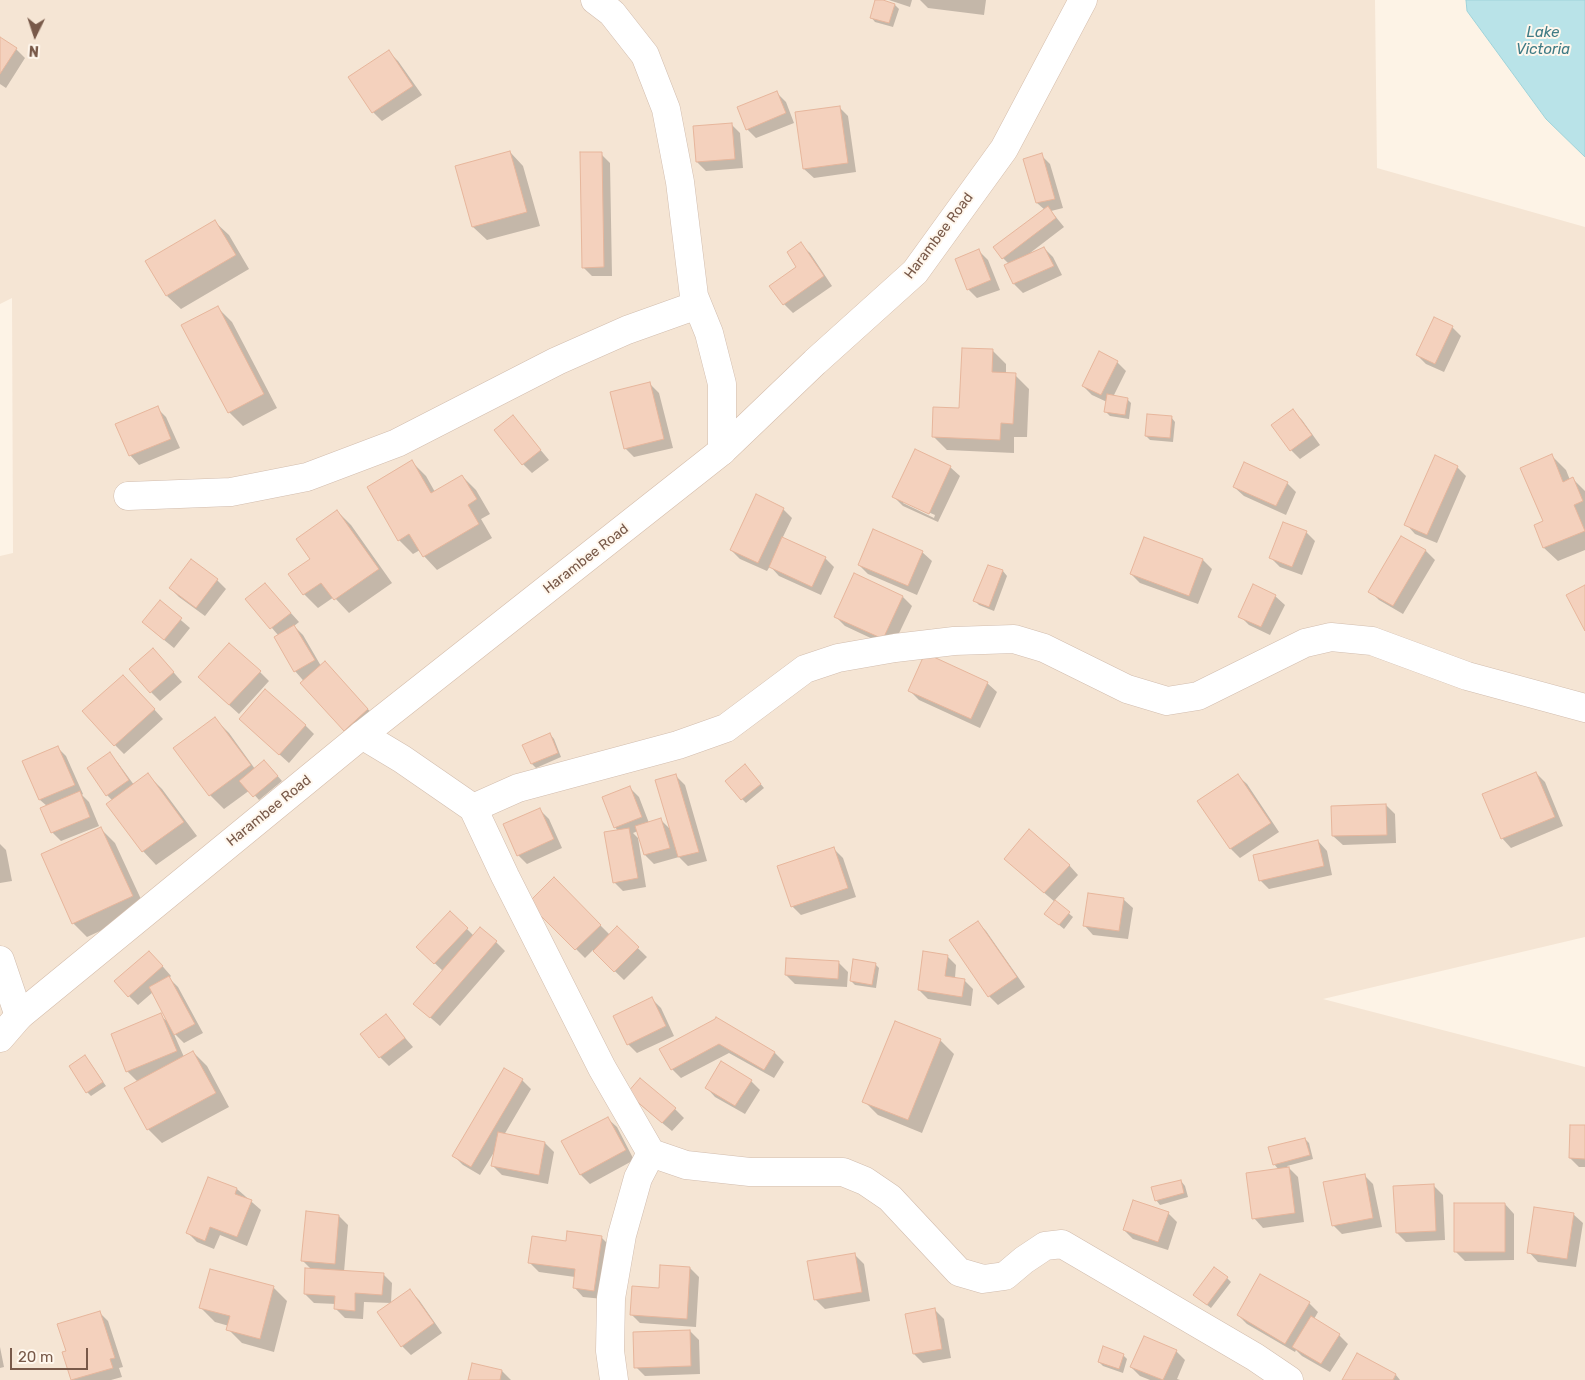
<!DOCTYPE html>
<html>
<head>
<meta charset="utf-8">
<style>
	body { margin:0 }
	#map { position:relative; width:1585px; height:1380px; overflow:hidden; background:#fdf3e6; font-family:Rubik,sans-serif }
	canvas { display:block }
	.north { position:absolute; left:10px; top:10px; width:50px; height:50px; -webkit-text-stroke:4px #fff7ed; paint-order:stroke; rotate:184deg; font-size:14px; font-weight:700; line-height:20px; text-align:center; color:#785949 }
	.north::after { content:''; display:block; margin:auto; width:18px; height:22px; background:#785949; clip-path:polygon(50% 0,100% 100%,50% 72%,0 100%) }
	.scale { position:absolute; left:10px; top:1348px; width:78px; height:22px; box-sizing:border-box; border:2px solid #785949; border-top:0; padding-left:6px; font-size:15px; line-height:18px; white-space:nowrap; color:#785949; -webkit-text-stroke:4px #fff7ed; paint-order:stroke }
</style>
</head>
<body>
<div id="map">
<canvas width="1585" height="1380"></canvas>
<div class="north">N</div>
<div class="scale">20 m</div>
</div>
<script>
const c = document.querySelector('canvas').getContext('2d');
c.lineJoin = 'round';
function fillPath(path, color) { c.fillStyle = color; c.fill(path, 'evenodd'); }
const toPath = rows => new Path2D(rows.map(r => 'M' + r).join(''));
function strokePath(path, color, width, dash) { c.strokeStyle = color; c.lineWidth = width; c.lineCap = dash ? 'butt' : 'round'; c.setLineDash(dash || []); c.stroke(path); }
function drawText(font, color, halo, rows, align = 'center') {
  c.font = font + ' Rubik,sans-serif'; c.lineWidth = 4; c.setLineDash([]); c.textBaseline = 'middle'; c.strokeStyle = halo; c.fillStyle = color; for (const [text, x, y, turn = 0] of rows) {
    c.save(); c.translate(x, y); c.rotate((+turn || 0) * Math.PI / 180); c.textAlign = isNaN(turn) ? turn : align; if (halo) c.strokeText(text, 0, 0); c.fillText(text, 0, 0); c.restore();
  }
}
fillPath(toPath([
	[0,0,1375,0,1377,168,1585,227,1585,937,1323,999,1585,1067,1585,1380,0,1380,0,556,13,553,12,298,0,304]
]), '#f5e5d4');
const water = toPath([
	[1466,0,1585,0,1585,157,1546,119,1467,11,1466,0]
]);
fillPath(water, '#b9e3e8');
strokePath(water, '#9fd3da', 1);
fillPath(toPath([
	[876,0,895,5,899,9,893,27,875,22,871,17],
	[889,0,912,0,910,7],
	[920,0,986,0,984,15,928,8],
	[0,39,16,49,25,58,6,88,0,84],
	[389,52,398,61,422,95,382,121,373,112],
	[777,93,786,102,794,123,756,138,747,129],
	[839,107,848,116,856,172,814,178,804,169],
	[731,124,740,133,743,168,706,171,697,162],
	[510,152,523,166,540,226,487,240,473,227],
	[601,154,610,163,612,276,592,276,583,267],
	[1041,155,1050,164,1063,208,1051,211,1064,227,1030,253,1044,248,1053,257,1062,275,1023,293,1014,284,1006,266,1009,264,1003,258,1045,210,1037,203,1025,159],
	[215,222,229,235,249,269,181,309,167,296],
	[800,244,810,253,832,286,793,313,784,304,798,267],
	[979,251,988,260,1000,290,977,298,968,289],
	[218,308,232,322,277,408,243,426,229,412],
	[1452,327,1461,336,1444,372,1426,364,1417,355],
	[992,350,1006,364,1006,374,1015,375,1029,389,1027,437,1014,437,1014,453,947,450,933,436,960,410],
	[1117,362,1126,371,1113,397,1127,399,1131,403,1129,419,1110,416,1105,411,1107,402,1092,395,1083,386],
	[650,384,659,393,673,448,634,457,625,448],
	[157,408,166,417,180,448,139,465,130,455],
	[1293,411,1302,420,1320,445,1300,459,1291,450,1272,426],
	[513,417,549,460,532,473,523,464],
	[1171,417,1175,422,1173,442,1150,440,1146,436],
	[1552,456,1566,470,1570,480,1573,479,1585,491,1585,550,1558,561,1544,548,1535,525,1544,521],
	[412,462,426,476,435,492,462,476,476,490,490,514,481,519,492,538,437,570,424,556,420,550,413,554,399,540],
	[950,467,960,476,938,522,903,506,894,497],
	[903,501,935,515,934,518,903,503],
	[1457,467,1466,476,1437,543,1415,534,1406,524],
	[1287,483,1296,492,1286,515,1244,496,1234,487],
	[783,509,792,518,782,539,825,558,834,567,821,595,779,576,770,566,767,571,740,559,731,550],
	[337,511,351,525,392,583,349,613,334,597,318,608,304,594,312,559],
	[1306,532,1315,541,1302,575,1280,567,1271,558],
	[1402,537,1426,551,1435,560,1403,614,1379,600,1370,591],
	[922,552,932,561,917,595,868,574,859,565],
	[1203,560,1212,569,1198,604,1140,583,1131,574],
	[988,566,1003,571,1007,576,994,611,979,605,975,601],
	[855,575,903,597,912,606,892,648,845,626,835,616],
	[217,580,226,589,205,616,179,597,170,588],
	[265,584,299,622,294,626,303,635,321,666,334,672,376,718,354,739,295,671,278,635,247,599],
	[1275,596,1285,605,1270,635,1249,625,1240,616],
	[160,602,190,628,174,648,153,631],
	[162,659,182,682,160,701,151,692],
	[260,672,269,681,239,714,208,686],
	[987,683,997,692,980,728,919,700,910,691],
	[132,685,163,719,124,754,115,745],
	[215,719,229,733,255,769,268,765,282,781,259,800,250,790,224,809,210,795],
	[305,725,314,734,289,763,250,728],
	[550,734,554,739,561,757,536,768,532,764],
	[57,747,66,756,83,794,82,795,89,802,99,826,61,841,52,832,47,806,40,800,24,761],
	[109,754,118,763,134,785,148,775,162,789,197,836,156,865,143,851,113,801,107,795],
	[749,770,764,788,746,803,742,799],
	[1536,773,1545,782,1563,826,1511,848,1502,838],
	[1237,775,1247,784,1279,832,1240,858,1231,849,1198,801],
	[676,776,685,785,707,861,688,866,679,857,654,864,645,855,638,831,633,833,638,838,646,887,623,891,614,882,618,831,615,827,630,788,639,797,649,823,661,820,671,830],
	[1386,805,1395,814,1396,843,1343,845,1333,836],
	[540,810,549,819,562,848,527,864,518,855],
	[101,829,115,843,146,910,87,937,73,923],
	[1318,841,1327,851,1332,875,1269,889,1260,880],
	[0,844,6,850,12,881,0,883],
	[834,849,843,858,856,897,801,915,792,906],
	[1069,865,1078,875,1054,901,1073,917,1064,929,1046,914,1055,902,1015,868],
	[554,879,610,935,617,928,647,957,624,980,593,950,585,958,530,903],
	[1123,899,1133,908,1128,939,1093,935,1084,925],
	[977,922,986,931,1025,987,998,1005,989,996,951,940],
	[467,929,474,936,496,942,505,951,440,1026,424,1012,443,971,427,956],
	[947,956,956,965,955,978,964,980,973,989,971,1006,928,999,919,990],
	[158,961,171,976,169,978,178,987,203,1033,184,1043,173,1032,184,1057,193,1052,207,1066,229,1107,162,1143,148,1129,138,1082,127,1071,160,1015,169,1023,153,992,138,1005,129,996],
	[839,963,848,972,847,987,795,984,786,975],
	[875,964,879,968,876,988,855,985,851,981],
	[652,999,661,1008,674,1036,637,1053,628,1044],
	[386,1016,413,1047,389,1066,380,1057],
	[716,1020,775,1053,784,1062,774,1078,729,1053,681,1078,672,1069],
	[940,1040,954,1054,922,1133,878,1115,864,1101],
	[89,1061,106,1086,91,1096,87,1092],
	[522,1080,531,1089,504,1135,545,1143,554,1152,548,1184,502,1175,493,1166,496,1149,480,1175,463,1165,454,1156],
	[751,1081,760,1090,745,1114,715,1097,706,1087],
	[637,1102,675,1109,684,1118,672,1131],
	[607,1118,617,1127,634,1160,590,1184,581,1175,563,1142],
	[1585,1127,1585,1167,1579,1167,1570,1158],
	[1305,1139,1309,1143,1313,1159,1287,1166,1298,1177,1304,1222,1263,1228,1254,1218,1279,1170,1274,1164],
	[1364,1175,1373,1184,1382,1227,1342,1234,1333,1225],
	[209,1178,237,1189,261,1210,247,1246,220,1235,214,1249,197,1242,188,1233],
	[1181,1181,1185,1186,1188,1197,1160,1205,1156,1200],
	[1434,1186,1443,1195,1445,1240,1406,1242,1397,1233],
	[1505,1204,1514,1214,1514,1260,1465,1261,1456,1252],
	[1168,1213,1177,1222,1168,1250,1133,1239,1124,1230],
	[1573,1214,1583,1223,1576,1267,1538,1262,1529,1252],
	[339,1216,348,1225,344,1272,383,1274,392,1283,391,1303,364,1302,363,1319,345,1318,336,1309,336,1304,314,1303,305,1294,312,1270,303,1261],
	[601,1237,610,1246,603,1299,583,1297,574,1287,575,1277,539,1272,530,1263,567,1242],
	[855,1255,864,1264,870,1301,825,1309,815,1299],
	[690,1268,699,1277,696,1327,640,1323,631,1314,660,1290],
	[1227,1278,1231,1282,1211,1308,1199,1299],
	[273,1287,287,1301,274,1352,242,1343,228,1329,229,1326,215,1322,201,1308],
	[410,1291,419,1300,442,1333,411,1355,402,1346],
	[1309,1303,1318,1312,1314,1319,1339,1335,1348,1344,1330,1372,1302,1356,1296,1350,1295,1352,1247,1324,1238,1315],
	[935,1310,944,1319,951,1358,923,1363,914,1354],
	[99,1312,108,1321,123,1367,119,1368,122,1377,111,1380,72,1380,64,1353,68,1352],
	[690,1331,699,1340,700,1374,645,1376,636,1367],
	[0,1347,4,1367,0,1368],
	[1176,1351,1185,1360,1177,1379,1180,1380,1150,1380,1140,1376,1131,1367],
	[1123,1355,1127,1359,1123,1373,1103,1366,1099,1362],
	[1358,1355,1396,1375,1400,1380,1343,1380],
	[502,1371,511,1380,470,1380]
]), '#0003');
const building = toPath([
	[875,0,883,0,895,4,889,23,870,18,875,0],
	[0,37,17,48,0,74,0,37],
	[389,50,413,86,372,113,348,77,389,50],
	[777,91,786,113,746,130,737,107,777,91],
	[840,106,848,163,803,169,795,112,840,106],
	[732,123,735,159,696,162,693,126,732,123],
	[510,151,527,212,472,227,455,166,510,151],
	[580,152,602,152,604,267,582,268,580,152],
	[1042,153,1055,199,1036,203,1023,159,1042,153],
	[1048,206,1056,218,1002,259,993,247,1048,206],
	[215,220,236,255,166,296,145,261,215,220],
	[801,242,824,276,783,305,769,286,796,267,787,252,801,242],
	[1044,247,1054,266,1013,284,1004,265,1044,247],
	[979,249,991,280,967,290,955,259,979,249],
	[218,306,264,394,228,413,181,325,218,306],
	[1434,317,1453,326,1435,364,1416,355,1434,317],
	[962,348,993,349,992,372,1016,373,1013,424,1001,423,1000,440,932,437,933,407,959,408,962,348],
	[1099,351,1118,361,1101,395,1082,386,1099,351],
	[650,382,664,439,624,449,610,392,650,382],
	[1107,394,1128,398,1125,415,1104,412,1107,394],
	[158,406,171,439,129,456,115,424,158,406],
	[1293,409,1312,435,1290,451,1271,425,1293,409],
	[1147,414,1172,416,1170,438,1145,436,1147,414],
	[513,415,541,450,522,465,494,430,513,415],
	[915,449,951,466,929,514,892,497,915,449],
	[1552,454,1563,482,1573,477,1583,501,1574,505,1585,531,1543,548,1534,525,1543,521,1520,468,1552,454],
	[1435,455,1458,466,1427,535,1404,525,1435,455],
	[412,460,431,493,462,475,477,499,468,505,479,524,423,557,409,534,398,541,367,487,412,460],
	[1244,462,1288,482,1276,506,1233,487,1244,462],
	[756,494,784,508,758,563,730,550,756,494],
	[337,510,379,569,334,600,321,583,303,595,288,574,310,559,296,539,337,510],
	[1283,522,1307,531,1292,567,1269,558,1283,522],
	[873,529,923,551,908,586,858,565,873,529],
	[1401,536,1426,550,1393,606,1368,592,1401,536],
	[782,537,826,557,812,587,769,567,782,537],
	[1144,537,1203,559,1189,596,1130,574,1144,537],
	[191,559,218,579,196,608,169,588,191,559],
	[988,565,1003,570,989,607,973,601,988,565],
	[854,573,903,596,883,639,834,617,854,573],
	[265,583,291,613,270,629,245,599,265,583],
	[1253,584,1276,595,1261,627,1238,617,1253,584],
	[1585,585,1585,631,1566,595,1585,585],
	[160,600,182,618,164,640,142,622,160,600],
	[294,625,315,660,294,672,274,637,294,625],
	[229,643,261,671,229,705,198,677,229,643],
	[153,648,174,672,150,693,129,669,153,648],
	[925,653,988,682,971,719,908,691,925,653],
	[325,661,368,709,344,731,300,683,325,661],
	[123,675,155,709,114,746,82,711,123,675],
	[265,689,306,725,279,755,239,719,265,689],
	[215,717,251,765,209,796,173,748,215,717],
	[550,733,558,753,531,764,522,745,550,733],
	[58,746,75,785,39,800,22,761,58,746],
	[110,752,129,780,106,796,87,768,110,752],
	[264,760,278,776,253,797,239,781,264,760],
	[745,764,761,784,741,800,725,781,745,764],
	[1536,772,1555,817,1501,839,1482,794,1536,772],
	[148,773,184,822,142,852,106,804,148,773],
	[676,774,699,852,678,857,655,780,676,774],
	[1238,774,1271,823,1230,849,1197,801,1238,774],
	[630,786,642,817,614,828,602,797,630,786],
	[80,791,90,817,51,833,40,808,80,791],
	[1386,804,1387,835,1332,836,1331,806,1386,804],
	[540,808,554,839,517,856,503,824,540,808],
	[661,818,670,848,644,855,635,826,661,818],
	[101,827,133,896,72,924,41,854,101,827],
	[629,828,638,878,613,883,604,832,629,828],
	[1029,829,1070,865,1044,893,1004,859,1029,829],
	[1318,840,1324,866,1259,881,1253,855,1318,840],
	[834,847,848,888,791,907,777,866,834,847],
	[554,877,601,925,575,950,528,903,554,877],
	[1088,893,1124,898,1119,931,1083,926,1088,893],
	[1055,900,1070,912,1059,925,1044,914,1055,900],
	[450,911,468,928,434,964,416,947,450,911],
	[978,921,1017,977,988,997,949,940,978,921],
	[617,926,639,947,614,972,593,951,617,926],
	[480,927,497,941,430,1018,413,1004,480,927],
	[149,951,163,966,128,997,114,981,149,951],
	[923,951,948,955,945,976,965,979,962,997,918,990,923,951],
	[786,958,839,961,838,979,785,975,786,958],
	[853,959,876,963,872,985,850,981,853,959],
	[169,976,195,1024,174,1035,149,987,169,976],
	[652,997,666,1026,627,1045,613,1016,652,997],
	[161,1013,177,1051,126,1072,111,1034,161,1013],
	[386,1014,405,1038,379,1058,360,1034,386,1014],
	[716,1017,775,1052,764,1070,719,1044,671,1070,659,1049,715,1019,716,1017],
	[895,1021,941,1039,908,1120,862,1102,895,1021],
	[193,1051,216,1093,147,1130,124,1088,193,1051],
	[85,1055,103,1082,86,1093,69,1066,85,1055],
	[721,1061,752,1080,735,1106,705,1088,721,1061],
	[504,1068,523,1079,471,1167,452,1156,504,1068],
	[640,1078,676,1108,662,1123,627,1093,640,1078],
	[608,1117,626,1150,580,1175,561,1141,608,1117],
	[1570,1125,1585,1125,1585,1159,1569,1158,1570,1125],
	[498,1132,545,1142,539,1175,491,1166,498,1132],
	[1305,1138,1310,1155,1273,1165,1268,1147,1305,1138],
	[1289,1167,1295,1213,1252,1219,1246,1173,1289,1167],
	[1365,1174,1373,1218,1332,1226,1323,1182,1365,1174],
	[208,1177,237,1188,235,1194,252,1200,237,1237,210,1227,205,1241,186,1233,208,1177],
	[1181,1180,1184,1193,1155,1201,1151,1187,1181,1180],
	[1434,1184,1436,1231,1396,1233,1393,1186,1434,1184],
	[1133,1200,1169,1212,1158,1242,1123,1230,1133,1200],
	[1454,1203,1505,1203,1505,1252,1454,1252,1454,1203],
	[1534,1207,1574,1213,1567,1259,1527,1253,1534,1207],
	[306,1211,339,1215,335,1264,301,1261,306,1211],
	[567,1231,602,1236,594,1291,573,1288,575,1269,528,1263,532,1236,566,1241,567,1231],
	[855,1253,862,1292,814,1300,807,1261,855,1253],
	[660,1265,690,1267,687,1319,630,1315,632,1286,659,1288,660,1265],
	[1214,1267,1228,1277,1207,1305,1193,1295,1214,1267],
	[305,1268,384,1273,382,1295,355,1293,355,1311,334,1309,335,1296,304,1294,305,1268],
	[210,1269,274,1286,260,1339,226,1330,230,1316,199,1308,210,1269],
	[1260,1274,1310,1302,1285,1344,1237,1315,1260,1274],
	[410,1289,434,1323,401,1347,377,1312,410,1289],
	[935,1308,942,1349,913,1354,905,1314,935,1308],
	[100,1311,115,1358,110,1359,113,1368,71,1380,62,1352,66,1351,57,1324,100,1311],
	[1311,1316,1340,1334,1321,1364,1292,1347,1311,1316],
	[690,1330,691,1366,634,1368,633,1332,690,1330],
	[1144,1336,1177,1350,1163,1380,1130,1367,1144,1336],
	[1103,1346,1124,1354,1119,1369,1098,1362,1103,1346],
	[1357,1353,1396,1374,1393,1380,1342,1380,1357,1353],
	[472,1363,502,1370,500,1380,468,1380,472,1363]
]);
fillPath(building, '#f4d1bd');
strokePath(building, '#e7b69c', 1);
const street = toPath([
	[595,0,612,13,645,55,666,109,680,182,694,296,709,333,722,384,722,451],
	[128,496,231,492,307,477,397,443,557,361,627,330,697,305],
	[362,735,402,759,473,808,505,876,602,1068,651,1153,686,1165,750,1172,843,1172,865,1181,890,1198,959,1272,983,1279,1005,1276,1024,1260,1045,1246,1062,1244,1255,1357,1289,1380],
	[473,808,518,788,678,745,726,728,805,669,838,658,895,648,954,641,1014,639,1044,648,1127,689,1167,701,1198,696,1305,643,1331,637,1372,641,1467,676,1585,708],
	[0,960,19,1016],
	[614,1380,610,1351,611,1298,622,1235,638,1178,651,1153]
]);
const secondary = toPath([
	[0,1038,19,1016,362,735,722,451,815,362,915,272,1004,149,1083,0]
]);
strokePath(street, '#d2bdae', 29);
strokePath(secondary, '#d5bdab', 29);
strokePath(street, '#fff', 28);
strokePath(secondary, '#fff', 28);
drawText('14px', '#785949', '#fff7ed', [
	["Harambee Road",939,236,-53],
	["Harambee Road",586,559,-38],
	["Harambee Road",269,811,-39]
]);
drawText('italic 15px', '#3f7b85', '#fff7ed', [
	["Lake",1543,33],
	["Victoria",1543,50]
]);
</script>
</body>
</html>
